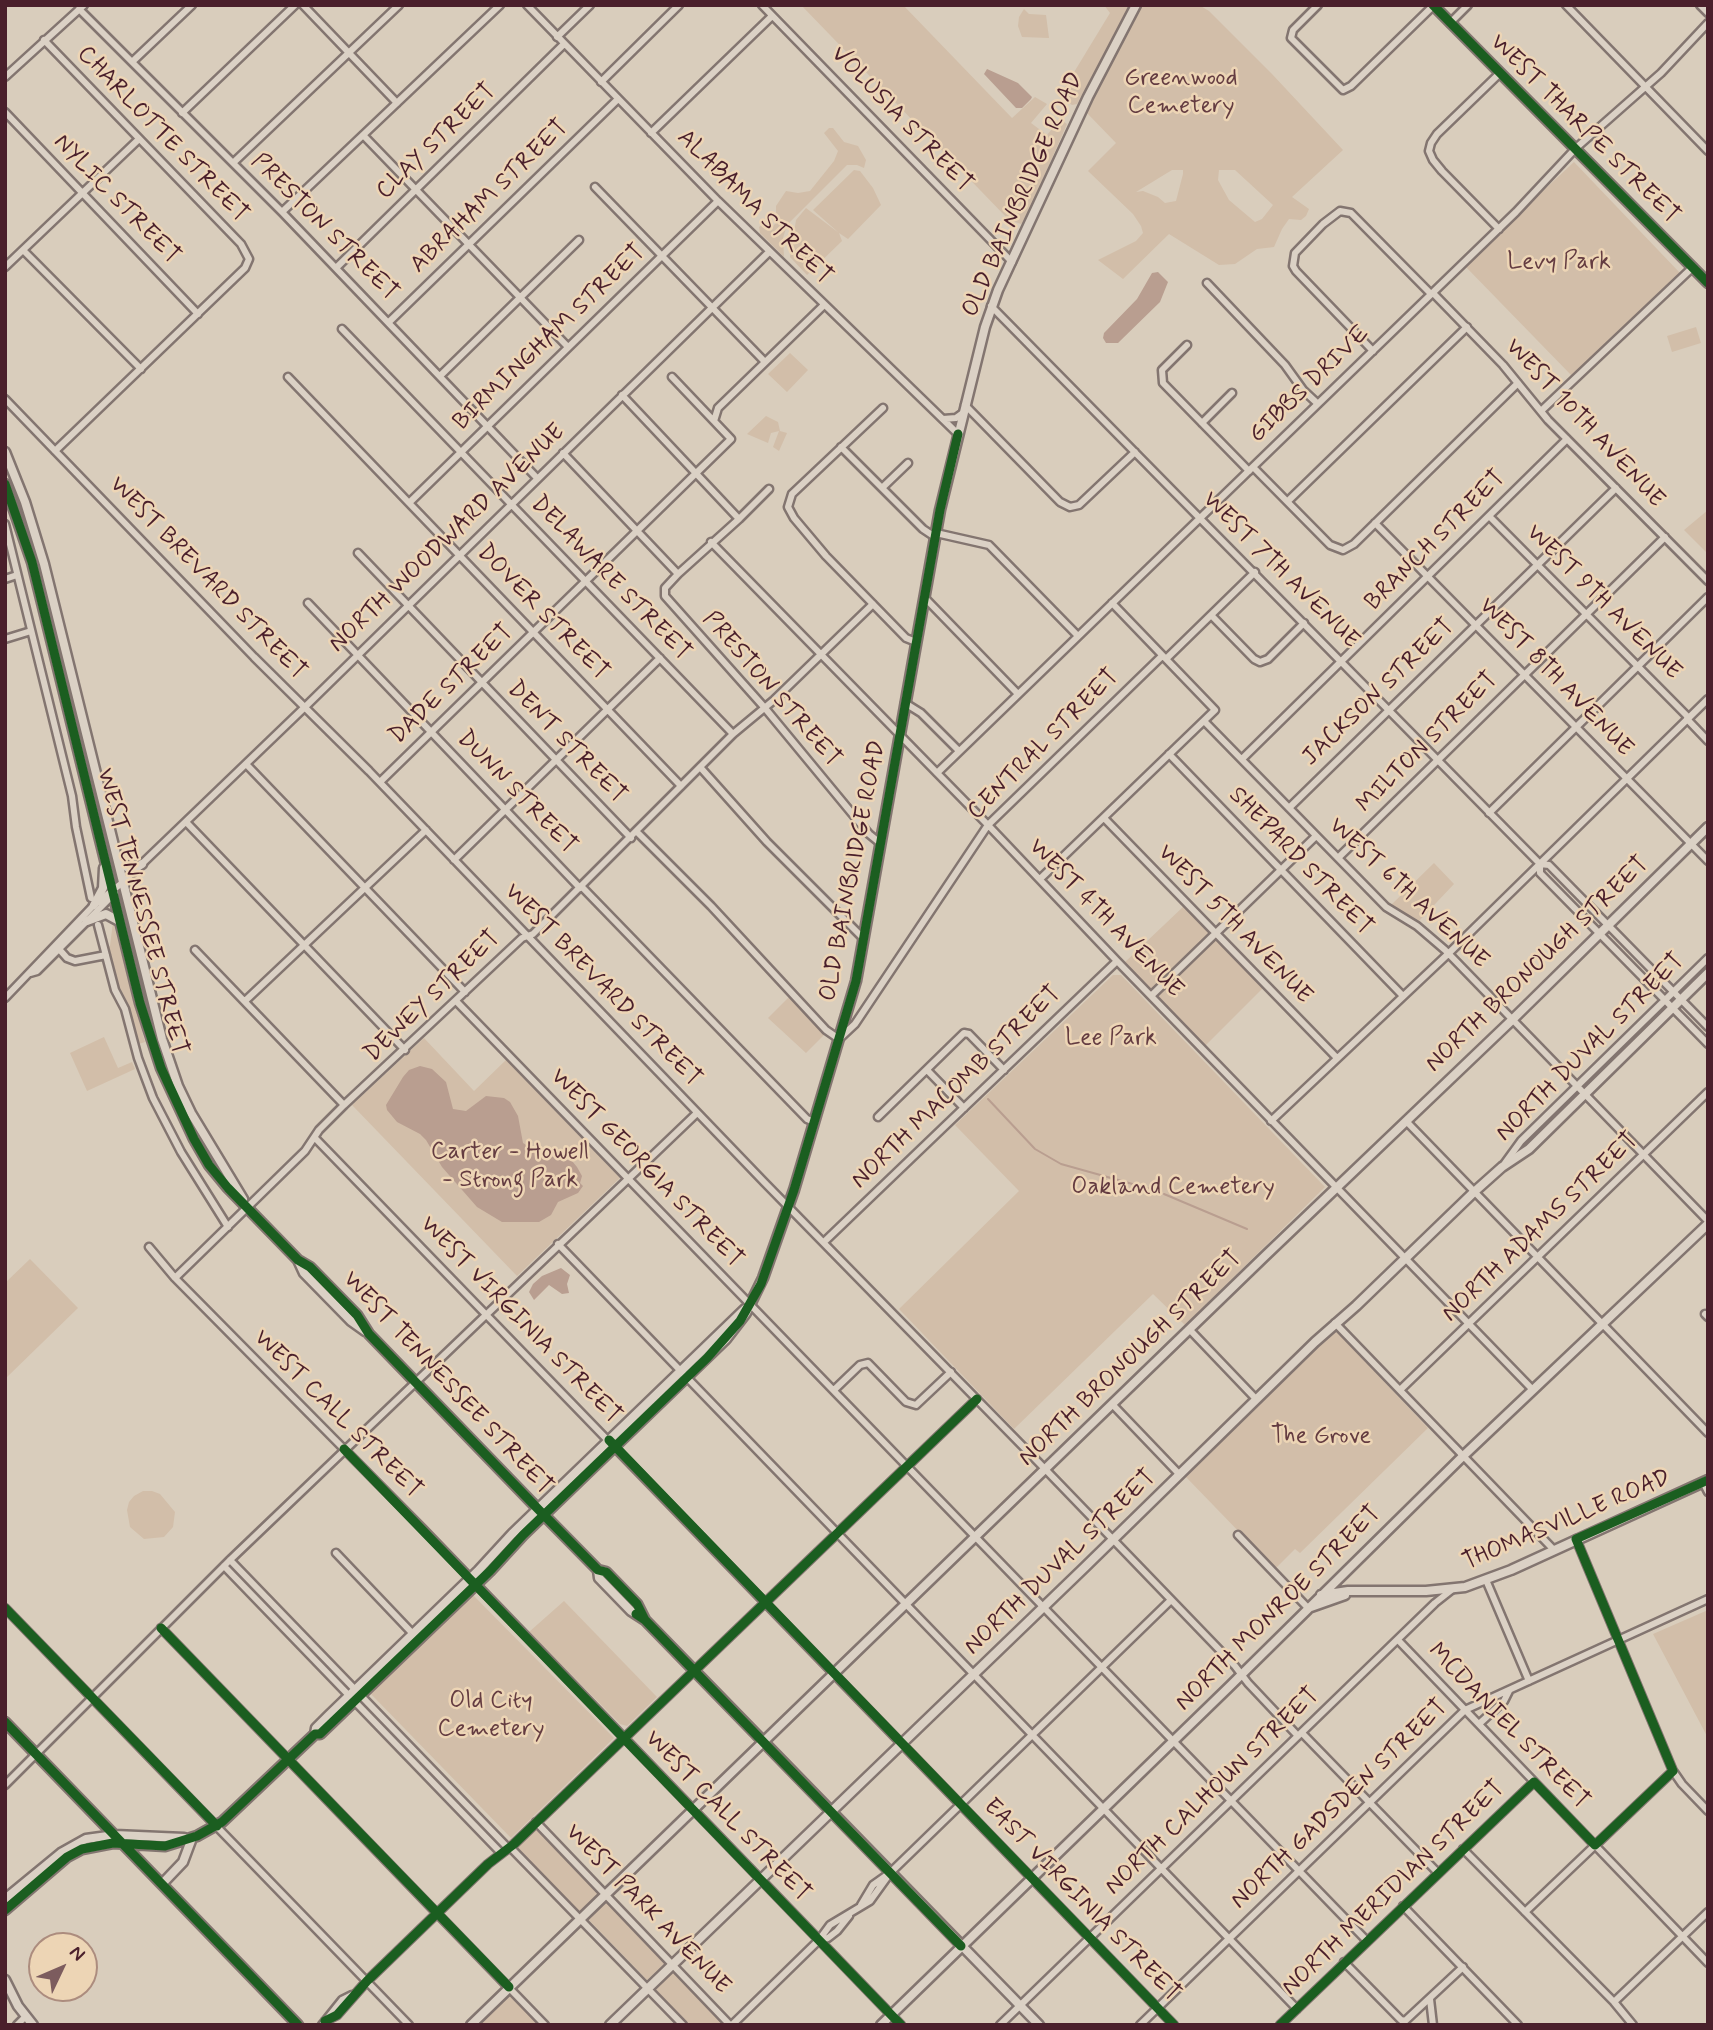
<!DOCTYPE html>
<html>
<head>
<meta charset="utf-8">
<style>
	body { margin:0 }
	#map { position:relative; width:1713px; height:2030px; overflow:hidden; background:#d9cdbc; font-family:Mynerve,sans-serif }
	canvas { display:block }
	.frame { position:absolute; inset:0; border:7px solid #4a1f2b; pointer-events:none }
	.north { position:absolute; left:28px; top:1932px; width:70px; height:70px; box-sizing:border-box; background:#edd5b5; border:2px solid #ac8c7e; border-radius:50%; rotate:46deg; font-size:19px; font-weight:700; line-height:28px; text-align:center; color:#4a1f2b }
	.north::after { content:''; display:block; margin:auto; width:24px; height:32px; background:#7c5c5e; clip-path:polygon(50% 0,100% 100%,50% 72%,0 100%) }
</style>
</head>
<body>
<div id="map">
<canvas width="1713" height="2030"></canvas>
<div class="frame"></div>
<div class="north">N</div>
</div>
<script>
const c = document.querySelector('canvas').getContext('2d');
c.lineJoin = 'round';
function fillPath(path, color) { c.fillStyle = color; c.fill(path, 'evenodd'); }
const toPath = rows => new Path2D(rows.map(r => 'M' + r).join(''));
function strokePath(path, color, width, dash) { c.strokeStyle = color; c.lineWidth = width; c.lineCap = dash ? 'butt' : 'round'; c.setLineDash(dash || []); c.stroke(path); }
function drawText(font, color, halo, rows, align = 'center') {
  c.font = font + ' Mynerve,sans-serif'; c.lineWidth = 5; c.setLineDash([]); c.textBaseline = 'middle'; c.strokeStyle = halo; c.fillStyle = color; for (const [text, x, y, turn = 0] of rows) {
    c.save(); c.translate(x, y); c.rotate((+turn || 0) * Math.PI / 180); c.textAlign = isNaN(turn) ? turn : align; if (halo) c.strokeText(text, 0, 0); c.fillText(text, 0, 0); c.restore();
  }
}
fillPath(toPath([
	[801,5,903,5,1012,118,1035,97,1047,104,1031,123,1047,135,1060,119,1067,124,1024,222,1021,224,1009,220],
	[1104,5,1131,5,1077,104,1072,105,1057,93,1065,87,1110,13],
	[1141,5,1199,5,1209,11,1272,74,1343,150,1292,197,1309,209,1306,216,1301,220,1289,219,1282,229,1274,247,1257,249,1235,264,1219,265,1169,234,1123,279,1098,260,1136,241,1143,233,1141,226,1133,214,1088,171,1116,143,1086,112],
	[1172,170,1183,170,1183,174,1176,201,1165,203,1158,197,1143,191,1136,192],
	[1219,170,1235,170,1273,205,1262,219,1255,222,1229,200,1218,180],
	[1024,9,1029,14,1046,15,1049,38,1022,37,1018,26,1019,17],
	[829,128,833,128,844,142,858,146,866,160,864,168,857,165,847,165,787,225,783,238,784,257,760,233,759,227,763,224,772,227,776,223,776,206,786,191,798,193,810,191,834,161,838,151,824,133],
	[1574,162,1680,273,1572,376,1464,265],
	[854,170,860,171,873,188,881,205,848,239,839,233,842,241,807,275,790,257,796,220,806,208,839,233,813,210],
	[1696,327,1701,343,1672,352,1667,336],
	[790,353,808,370,787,392,768,374],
	[766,416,778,422,780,431,787,433,779,451,773,447,779,431,771,433,768,443,747,434],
	[1708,510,1708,554,1684,530],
	[1434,863,1454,884,1419,921,1391,905],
	[1184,906,1263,988,1205,1046,1124,963],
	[113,922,145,1042,139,1044,129,1007,119,986,110,952,106,948,110,946],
	[1113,975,1121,975,1325,1187,1185,1325,1153,1294,1014,1429,899,1309,1019,1191,955,1125],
	[791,995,826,1033,806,1053,768,1018],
	[104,1037,118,1068,132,1062,135,1069,87,1091,70,1053],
	[424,1038,474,1091,506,1060,620,1178,517,1276,352,1105],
	[30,1259,78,1308,5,1379,5,1283],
	[1334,1329,1428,1428,1300,1553,1295,1549,1275,1569,1185,1476],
	[143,1491,152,1491,160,1494,175,1512,173,1527,164,1537,144,1539,130,1527,127,1510,129,1502,134,1496],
	[472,1594,614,1738,511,1838,370,1693],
	[564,1601,657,1697,627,1726,620,1724,529,1632],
	[1708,1610,1708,1738,1653,1634],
	[537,1826,602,1893,580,1914,515,1847],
	[606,1899,666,1962,647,1980,587,1918],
	[672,1971,723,2025,687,2025,653,1989],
	[510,1992,543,2025,477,2025]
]), '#d2bea9');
fillPath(toPath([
	[987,69,1018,83,1032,97,1031,99,1022,108,1016,108,984,74],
	[1158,272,1168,282,1160,302,1118,343,1106,343,1103,338,1104,333,1137,299,1152,273],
	[420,1066,432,1069,446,1082,453,1109,466,1111,486,1096,504,1098,510,1102,518,1116,523,1143,540,1154,572,1161,577,1167,582,1176,580,1183,583,1186,578,1193,558,1202,551,1215,539,1222,502,1222,477,1207,442,1167,426,1140,420,1134,397,1122,387,1110,386,1105,403,1077,409,1070],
	[561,1268,570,1275,567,1284,569,1293,562,1294,549,1285,534,1300,529,1292,533,1284,542,1276]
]), '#b99e90');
strokePath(toPath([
	[988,1099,1035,1149,1061,1164,1154,1190],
	[1164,1194,1247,1229]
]), '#b99e90', 2);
const minor = toPath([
	[303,5,397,103],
	[527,5,718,201,958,434],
	[762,5,1012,262],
	[1318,5,1293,30,1291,38,1343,90,1351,86,1433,6],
	[1566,5,1708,151],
	[1700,5,1708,13],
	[79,9,282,212,537,478],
	[1450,23,1468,5],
	[557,37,590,5],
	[44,40,241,244,249,259,245,268,55,451],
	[132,62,192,5],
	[5,77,84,5],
	[601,82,679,5],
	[5,112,198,314],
	[182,113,295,5],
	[651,133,772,16],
	[363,135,568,347],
	[233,163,399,5],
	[595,187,765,362],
	[282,212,500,5],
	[1499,229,1442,171,1433,160,1429,151,1431,143,1437,134,1500,73],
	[23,250,141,369],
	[5,267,139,139],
	[336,268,564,44],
	[1207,283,1285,365,1303,390,1318,404],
	[1433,293,1503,365,1548,420,1708,581],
	[991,306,1540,864,1549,865,1708,1027],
	[389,322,618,99],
	[342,329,733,734],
	[1187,345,1162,370,1163,383,1249,471],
	[1373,351,1296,271,1293,266,1295,253,1323,224,1340,211,1351,213,1431,294],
	[440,376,579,240],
	[288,377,681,786],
	[622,395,739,519],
	[5,399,254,657,369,771,765,1183,1045,1469,1235,1666,1248,1683,1298,1736],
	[965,405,1060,502,1070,507,1079,505,1135,452],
	[883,408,792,494,788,507,794,518,826,556,906,638,916,642],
	[1541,411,1693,267],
	[943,419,956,418,963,413],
	[714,421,718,408,824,305],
	[1202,423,1232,393],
	[841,447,923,529,935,537],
	[563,453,678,574],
	[1253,467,1330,545,1343,550,1354,544,1518,383],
	[882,488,908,463],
	[769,489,739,519,678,574,665,588,665,596,764,707,869,834,880,843],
	[1288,501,1467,327],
	[409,503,718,201],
	[1489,516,1689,718],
	[1375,523,1708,861],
	[5,524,72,796,76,827,91,898],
	[936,533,989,545,1078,636],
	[711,542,988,825,1117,961,1532,1389],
	[358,553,631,838],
	[5,579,17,575],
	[924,597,1018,694],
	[308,603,580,888],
	[1211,615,1254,659,1260,662,1268,659,1304,623],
	[5,639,31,631],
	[1166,659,1255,572],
	[905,703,921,713,959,751],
	[1687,719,1708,741],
	[1204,721,1386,907,1417,926,1445,950,1708,1221],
	[1169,754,1403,996],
	[1242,759,1567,439],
	[246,764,465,992],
	[700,767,767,842,864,939],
	[937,773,1516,212,1576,148,1661,73,1708,23],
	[380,782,731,439,672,377],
	[1289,808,1616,488],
	[1489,813,1708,597],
	[1104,818,1337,1058],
	[186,822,405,1050],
	[636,831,711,906,826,1030,839,1039,855,1024,988,825,1162,656],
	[1338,858,1665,537],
	[454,860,660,658],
	[1540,864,1540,873,1708,1044],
	[1040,879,1215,710,1112,603],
	[582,887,807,1119,814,1122],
	[98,925,115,990,125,1009,138,1058,153,1098,181,1152,228,1227],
	[59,949,67,958,75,961,106,955],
	[195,950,344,1105],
	[30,973,37,971,115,893],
	[1151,996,1316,836],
	[5,998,94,905,122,883,306,706,769,252],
	[245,1001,426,830],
	[456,1001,1367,1941],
	[927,1070,964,1108],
	[878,1117,964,1033,969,1034,1004,1070],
	[1271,1121,1448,954,1708,699],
	[1406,1121,1708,1433],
	[315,1138,1174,2025],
	[1505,1163,1521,1141,1708,958],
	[824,1242,1117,961],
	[558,1244,1297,2009],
	[149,1247,175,1278,423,1529,901,2025],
	[175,1278,305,1151,319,1130,344,1105,522,938,533,934,733,734,774,700,873,604],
	[1705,1314,1708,1317],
	[1335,1323,1553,1549],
	[1190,1330,1256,1399],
	[834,1390,860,1365,868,1363,906,1402,916,1405,951,1372],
	[1400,1390,1708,1092],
	[1112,1404,1179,1474],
	[1703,1482,1708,1492],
	[1238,1535,1308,1608],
	[1576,1539,1673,1771,1682,1784,1708,1811],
	[336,1553,414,1635],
	[230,1560,508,1848],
	[224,1566,501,1853],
	[1486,1580,1529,1681],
	[5,1608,409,2025],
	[161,1628,545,2025],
	[1398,1640,1708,1963],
	[1479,1724,1504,1701,1509,1691],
	[1302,1733,1438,1873],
	[5,1785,230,1560,697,1113],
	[536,1822,730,2025],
	[510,1847,683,2025],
	[1463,1849,1614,2002,1633,2025],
	[861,1905,873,1885,890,1873,1171,1600],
	[1403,1906,1518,2025],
	[1525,1912,1673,1771],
	[819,1940,828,1938,837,1931,849,1916],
	[1344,1962,1401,2020,1405,2021,1463,1967],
	[1430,1999,1433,2025],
	[1614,2002,1708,1912],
	[325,2021,337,2015,367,1981,488,1864,514,1844,977,1399],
	[17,2025,26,2016],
	[322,2025,342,2000,352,1995],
	[732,2025,819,1940,830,1925,870,1901,888,1876],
	[1000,2025,1435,1603,1454,1588],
	[1140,2025,1465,1710,1708,1599],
	[1280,2025,1534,1782]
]);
const major = toPath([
	[1433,5,1708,283],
	[5,452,25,502,44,564,162,1039,178,1086,191,1113,243,1199],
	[5,484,32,562,140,1003,161,1068,194,1139,209,1165,228,1188,298,1260,310,1267,357,1315,369,1334,538,1509,598,1570,606,1572,637,1604,645,1620],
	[118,860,127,867,137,867,142,864],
	[94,905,103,888,104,868],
	[87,921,106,914,119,921],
	[298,1260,304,1273,351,1321,365,1331],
	[598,1570,599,1578,631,1611,645,1620,1039,2025],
	[1321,1595,1348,1591,1426,1591,1465,1587,1511,1570,1708,1480],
	[1311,1607,1345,1595],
	[5,1722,298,2025],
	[315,1734,316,1728,328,1716,478,1571,512,1534,745,1309],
	[162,1884,183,1862,192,1838],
	[5,1899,61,1853,86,1839,115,1835,184,1838],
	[5,1910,67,1857,82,1849,113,1843,165,1846,197,1836,222,1822,315,1734,320,1734,490,1571,523,1535,726,1339,746,1313,763,1278,794,1190,856,981,940,510,985,327,998,290,1088,97,1136,5],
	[5,1980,18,2006,33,2025],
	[471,2025,1265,1256,1512,1020,1708,827],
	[610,2025,1085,1567,1315,1342,1356,1306,1474,1192,1502,1167,1529,1149,1708,973],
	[881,2025,1230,1686,1459,1460,1708,1224]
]);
strokePath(minor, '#837570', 11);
strokePath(major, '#837570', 13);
strokePath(minor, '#dbd1c5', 6);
strokePath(major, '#dbd1c5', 8);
strokePath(toPath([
	[1433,5,1708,283],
	[5,484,32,562,140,1003,161,1068,194,1139,209,1165,228,1188,298,1260,310,1267,357,1315,369,1334,538,1509,598,1570,606,1572,637,1604,645,1620],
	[609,1440,1174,2025],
	[344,1449,901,2025],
	[5,1608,217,1826],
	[636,1614,645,1620,961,1946],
	[161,1628,509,1987],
	[5,1722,298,2025],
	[5,1910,67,1857,82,1849,113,1843,165,1846,197,1836,222,1822,315,1734,320,1734,490,1571,523,1535,707,1358,740,1321,761,1284,794,1190,856,981,940,510,958,434],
	[325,2021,337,2015,367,1981,488,1864,514,1844,977,1399],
	[1280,2025,1534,1782,1595,1845,1673,1771,1576,1539,1708,1480]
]), '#1b5e20', 9);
drawText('24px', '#643c41', '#edd5b5', [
	["Greenwood",1181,79],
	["Cemetery",1181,107],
	["Levy Park",1559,263],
	["Lee Park",1111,1039],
	["Carter - Howell",510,1153],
	["- Strong Park",510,1181],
	["Oakland Cemetery",1173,1188],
	["The Grove",1321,1437],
	["Old City",491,1702],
	["Cemetery",491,1730]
]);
drawText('24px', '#4a1f2b', '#edd5b5', [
	["VOLUSIA STREET",901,120,46],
	["WEST THARPE STREET",1584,130,45],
	["CHARLOTTE STREET",162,135,46],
	["CLAY STREET",437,142,-44],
	["OLD BAINBRIDGE ROAD",1024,195,-66],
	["ABRAHAM STREET",490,197,-44],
	["NYLIC STREET",116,200,46],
	["ALABAMA STREET",754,208,45],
	["PRESTON STREET",324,228,45],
	["BIRMINGHAM STREET",550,338,-44],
	["GIBBS DRIVE",1310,385,-44],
	["WEST 10TH AVENUE",1584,424,47],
	["NORTH WOODWARD AVENUE",448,539,-44],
	["BRANCH STREET",1436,541,-45],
	["WEST 7TH AVENUE",1280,571,45],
	["WEST BREVARD STREET",207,579,46],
	["DELAWARE STREET",610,579,46],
	["WEST 9TH AVENUE",1603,603,45],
	["DOVER STREET",542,613,46],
	["WEST 8TH AVENUE",1555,678,46],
	["DADE STREET",452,685,-44],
	["PRESTON STREET",771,690,49],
	["JACKSON STREET",1379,693,-44],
	["DENT STREET",566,743,46],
	["MILTON STREET",1428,743,-45],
	["CENTRAL STREET",1044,745,-45],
	["DUNN STREET",516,793,46],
	["SHEPARD STREET",1300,862,46],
	["OLD BAINBRIDGE ROAD",854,871,-79],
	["WEST 6TH AVENUE",1408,894,43],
	["WEST TENNESSEE STREET",141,912,75],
	["WEST 4TH AVENUE",1105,919,46],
	["WEST 5TH AVENUE",1234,925,46],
	["NORTH BRONOUGH STREET",1538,965,-44],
	["WEST BREVARD STREET",602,986,46],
	["DEWEY STREET",433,997,-44],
	["NORTH DUVAL STREET",1591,1048,-45],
	["NORTH MACOMB STREET",957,1088,-44],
	["WEST GEORGIA STREET",646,1169,46],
	["NORTH ADAMS STREET",1541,1228,-44],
	["WEST VIRGINIA STREET",520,1321,46],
	["NORTH BRONOUGH STREET",1131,1359,-44],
	["WEST TENNESSEE STREET",447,1384,47],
	["WEST CALL STREET",337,1415,45],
	["THOMASVILLE ROAD",1567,1521,-23],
	["NORTH DUVAL STREET",1061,1563,-44],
	["NORTH MONROE STREET",1279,1609,-45],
	["MCDANIEL STREET",1508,1727,46],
	["NORTH CALHOUN STREET",1213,1792,-44],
	["NORTH GADSDEN STREET",1340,1805,-44],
	["WEST CALL STREET",727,1817,46],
	["NORTH MERIDIAN STREET",1394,1889,-44],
	["EAST VIRGINIA STREET",1081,1901,46],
	["WEST PARK AVENUE",647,1910,46]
]);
</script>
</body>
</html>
